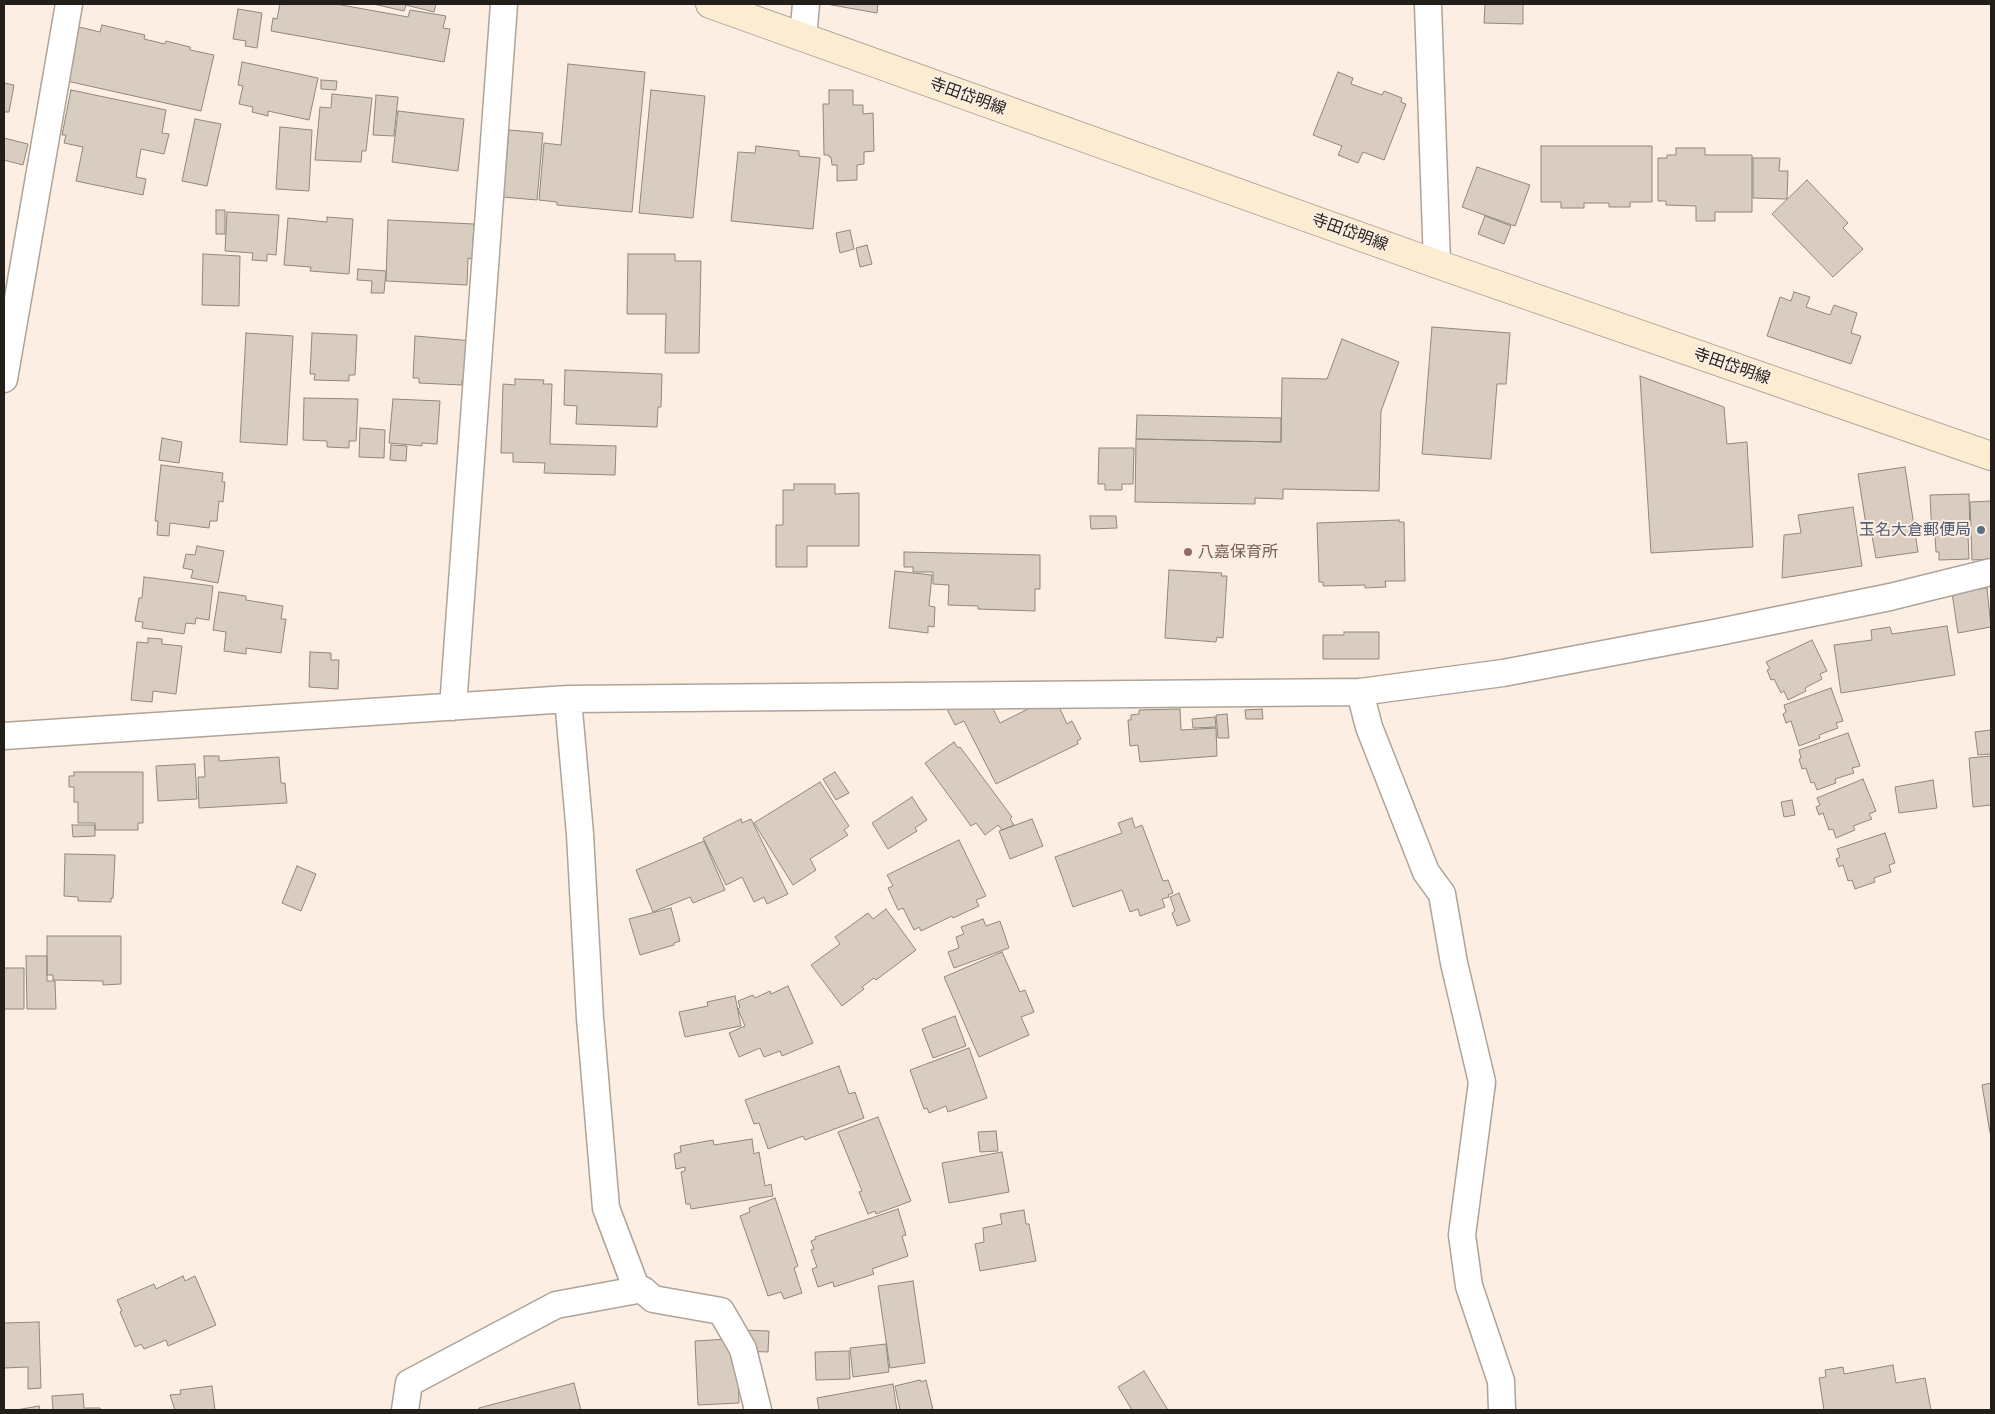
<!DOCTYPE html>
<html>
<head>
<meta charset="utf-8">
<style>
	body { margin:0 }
	#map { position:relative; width:1995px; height:1414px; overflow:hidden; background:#fceee2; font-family:Lato,sans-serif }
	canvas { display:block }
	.frame { position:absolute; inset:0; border:5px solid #221e19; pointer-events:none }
</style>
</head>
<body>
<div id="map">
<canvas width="1995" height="1414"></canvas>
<div class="frame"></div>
</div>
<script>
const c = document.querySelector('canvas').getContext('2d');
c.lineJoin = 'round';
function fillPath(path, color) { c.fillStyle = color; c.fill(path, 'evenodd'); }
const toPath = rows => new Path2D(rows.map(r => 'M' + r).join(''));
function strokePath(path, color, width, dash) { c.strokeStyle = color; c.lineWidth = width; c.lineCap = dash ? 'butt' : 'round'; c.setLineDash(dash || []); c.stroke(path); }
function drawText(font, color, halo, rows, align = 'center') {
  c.font = font + ' Lato,"Noto Sans JP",sans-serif'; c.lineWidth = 4; c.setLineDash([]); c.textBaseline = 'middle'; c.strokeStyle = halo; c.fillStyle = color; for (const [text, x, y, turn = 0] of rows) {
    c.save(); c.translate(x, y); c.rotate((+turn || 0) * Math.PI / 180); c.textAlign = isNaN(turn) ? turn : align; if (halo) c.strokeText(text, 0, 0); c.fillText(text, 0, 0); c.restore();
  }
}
const building = toPath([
	[280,4,336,4,408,17,410,10,446,16,443,28,450,29,444,62,271,31,273,18,277,19,280,4],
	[373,4,436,4,434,12,406,5,404,11,373,4],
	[826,4,878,4,877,13,826,4],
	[1485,4,1523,4,1523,24,1484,23,1485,4],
	[238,9,262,13,257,48,245,46,246,41,233,39,238,9],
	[102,25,145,35,144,39,165,44,166,41,190,47,190,50,214,55,201,111,67,81,79,27,100,32,102,25],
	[242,62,318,78,309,120,268,111,268,116,252,112,253,107,239,104,243,86,238,85,242,62],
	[568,64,645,72,632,212,557,205,557,202,539,200,544,143,561,145,568,64],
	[1338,72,1353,78,1351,84,1382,95,1384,91,1402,98,1401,102,1406,104,1384,160,1363,152,1358,163,1338,155,1342,146,1313,135,1338,72],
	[321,80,337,81,336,90,321,89,321,80],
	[4,83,14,85,9,112,4,112,4,83],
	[71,90,166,110,162,133,169,134,164,154,141,149,136,177,146,179,143,195,76,181,83,147,64,143,66,135,62,135,71,90],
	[651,90,705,96,693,218,639,213,651,90],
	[829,90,853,90,853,105,863,105,863,114,873,113,874,151,864,152,864,164,857,165,857,180,837,181,837,165,832,165,831,157,829,157,829,155,824,155,823,104,829,104,829,90],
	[332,94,372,98,366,151,362,151,361,162,315,160,320,107,331,108,332,94],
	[376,95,398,97,394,136,373,135,376,95],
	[398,111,464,119,458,171,392,162,398,111],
	[195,119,221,124,207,186,182,181,195,119],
	[280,127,312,130,309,191,276,189,280,127],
	[509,130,543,133,537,200,503,197,509,130],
	[4,138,28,144,23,165,4,160,4,138],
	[756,146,799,151,799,156,820,158,813,229,731,221,738,152,755,153,756,146],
	[1541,146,1652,146,1652,202,1630,202,1630,207,1609,207,1609,203,1584,203,1584,208,1561,208,1561,202,1541,202,1541,146],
	[1676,148,1705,148,1705,155,1752,155,1752,212,1715,212,1715,221,1696,221,1696,206,1666,205,1666,201,1658,201,1658,158,1667,158,1667,155,1676,155,1676,148],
	[1753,158,1780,158,1779,171,1788,171,1787,199,1753,198,1753,158],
	[1477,167,1530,185,1515,226,1462,207,1477,167],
	[1807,180,1848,223,1843,228,1863,249,1833,277,1772,214,1807,180],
	[216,210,225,210,225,234,216,234,216,210],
	[227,212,279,215,276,255,267,254,267,261,252,260,253,253,225,251,227,212],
	[1485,216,1511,226,1504,244,1478,234,1485,216],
	[327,217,353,219,349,274,310,271,311,267,284,265,288,218,327,222,327,217],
	[388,220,474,224,472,259,468,258,467,285,386,281,388,220],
	[850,230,854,249,840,253,836,233,850,230],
	[867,245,872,264,860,267,856,248,867,245],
	[203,254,240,256,239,306,202,305,203,254],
	[628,254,675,254,675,261,701,261,699,353,665,353,666,314,627,314,628,254],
	[358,269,386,271,384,293,371,293,372,281,357,280,358,269],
	[1794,292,1810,297,1806,307,1830,315,1834,305,1857,313,1851,333,1861,336,1851,364,1767,336,1780,297,1791,301,1794,292],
	[1432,327,1510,333,1506,384,1497,384,1491,459,1422,454,1432,327],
	[246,333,293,336,287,445,240,442,246,333],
	[312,333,357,335,355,375,349,375,349,381,314,380,315,374,310,374,312,333],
	[415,336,473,341,471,380,462,380,462,385,419,383,419,378,413,378,415,336],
	[1342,339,1399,362,1381,411,1379,491,1283,489,1283,499,1255,498,1255,504,1135,502,1136,439,1281,442,1282,378,1327,379,1342,339],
	[565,370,662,374,661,407,658,407,657,427,576,424,577,406,564,405,565,370],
	[1640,376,1724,407,1727,444,1747,442,1753,547,1651,553,1640,376],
	[515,379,544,380,543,384,552,384,550,444,616,446,615,475,544,473,545,463,513,462,513,453,501,453,503,384,515,385,515,379],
	[304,398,358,399,356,441,349,441,349,448,327,447,327,441,303,440,304,398],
	[393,399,440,401,437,444,422,443,422,446,389,443,393,399],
	[1137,415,1281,418,1281,442,1136,439,1137,415],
	[360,428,385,430,384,458,359,457,360,428],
	[162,438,182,442,179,463,159,460,162,438],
	[391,445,407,446,406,461,390,460,391,445],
	[1099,448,1134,448,1133,484,1122,484,1122,490,1105,490,1105,484,1098,484,1099,448],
	[161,465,223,473,222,482,225,482,223,502,219,501,217,521,210,521,209,528,170,523,169,536,157,535,158,521,155,521,161,465],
	[1905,467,1918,552,1876,558,1870,525,1866,525,1858,474,1905,467],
	[794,484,835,484,835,494,859,493,859,546,807,546,807,567,776,567,776,525,783,525,783,490,794,490,794,484],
	[1969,494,1970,534,1968,535,1969,559,1939,560,1939,552,1936,552,1935,536,1932,536,1930,495,1969,494],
	[1991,501,1991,559,1972,560,1970,502,1991,501],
	[1853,507,1862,566,1782,578,1784,535,1801,533,1798,515,1853,507],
	[1090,516,1116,516,1117,528,1091,529,1090,516],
	[1399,520,1399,522,1404,522,1405,581,1385,581,1386,587,1365,588,1365,585,1323,586,1323,582,1319,582,1317,523,1399,520],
	[197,546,224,551,218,583,191,578,193,570,183,568,186,554,195,555,197,546],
	[904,552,1040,555,1040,589,1035,589,1035,611,978,609,978,606,948,605,949,585,933,584,933,572,913,572,913,567,904,567,904,552],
	[1169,570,1222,573,1221,576,1227,576,1223,638,1217,637,1216,642,1165,638,1169,570],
	[895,571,932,575,929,606,935,607,934,627,928,626,928,633,889,628,895,571],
	[144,577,213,586,209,620,196,618,195,624,186,623,184,634,142,628,143,622,135,621,139,598,142,598,144,577],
	[1987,588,1991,627,1958,633,1952,593,1987,588],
	[219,592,246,596,246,600,283,606,281,619,286,619,281,653,246,648,246,654,224,651,226,632,213,630,219,592],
	[1947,626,1955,675,1841,693,1834,645,1872,640,1871,630,1890,627,1892,634,1947,626],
	[1344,632,1379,632,1379,659,1323,659,1323,635,1344,635,1344,632],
	[148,638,162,639,162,644,182,646,176,694,153,691,152,702,131,700,137,642,148,643,148,638],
	[1812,640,1827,671,1820,674,1822,679,1805,688,1806,691,1788,700,1784,691,1781,693,1774,679,1771,680,1767,670,1770,669,1766,662,1812,640],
	[310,652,331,653,331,660,339,660,338,689,309,687,310,652],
	[1831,688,1843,721,1836,723,1838,728,1819,735,1820,738,1799,746,1791,721,1786,723,1783,714,1786,712,1784,705,1831,688],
	[984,690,1000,723,1054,696,1067,724,1072,721,1081,739,1077,741,1078,744,996,784,964,721,955,725,947,709,984,690],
	[1180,709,1181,730,1216,728,1217,756,1140,762,1138,745,1130,746,1128,720,1131,720,1131,715,1139,714,1139,710,1180,709],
	[1262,709,1263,719,1246,719,1245,710,1262,709],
	[1227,714,1229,738,1218,738,1216,715,1227,714],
	[1215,717,1216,727,1193,728,1192,719,1215,717],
	[1991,730,1991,754,1978,755,1975,732,1991,730],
	[1848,733,1860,766,1852,768,1854,773,1835,779,1836,783,1817,790,1814,782,1811,783,1806,768,1802,769,1799,759,1801,758,1799,750,1848,733],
	[954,742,958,748,960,747,1012,817,1010,819,1014,825,1002,830,998,825,985,835,976,823,971,826,925,763,954,742],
	[204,756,219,756,219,761,279,757,281,783,285,783,287,803,199,808,198,777,205,777,204,756],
	[1991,756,1991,805,1973,807,1969,758,1991,756],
	[195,764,197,799,158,801,156,766,195,764],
	[74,772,143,772,143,823,138,823,138,830,95,830,95,823,78,823,78,802,74,802,74,787,69,787,69,776,74,776,74,772],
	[835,772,849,793,836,800,823,779,835,772],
	[1863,779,1876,811,1869,814,1872,819,1853,826,1855,830,1836,838,1833,829,1829,830,1823,813,1819,815,1816,807,1820,805,1817,798,1863,779],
	[1933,780,1937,808,1899,813,1895,787,1933,780],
	[820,782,849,826,844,830,848,835,810,859,816,870,793,885,754,823,820,782],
	[912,797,927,820,915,828,917,831,888,849,872,823,912,797],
	[1792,800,1795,815,1784,817,1781,802,1792,800],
	[1132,818,1135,828,1142,825,1163,881,1168,880,1173,893,1168,895,1169,897,1162,899,1165,907,1140,916,1138,909,1130,912,1122,890,1073,907,1055,857,1122,833,1118,823,1132,818],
	[741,819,742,823,751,819,788,894,767,904,764,897,754,902,742,877,726,885,703,838,741,819],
	[1032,819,1043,846,1010,859,999,831,1032,819],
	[72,825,95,825,95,836,73,837,72,825],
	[1885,833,1895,863,1889,865,1891,872,1874,878,1875,882,1855,889,1852,880,1848,881,1843,865,1839,867,1836,859,1840,857,1837,849,1885,833],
	[959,840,986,896,976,900,979,906,953,918,952,916,921,931,919,927,914,930,903,908,898,910,888,888,893,886,887,875,959,840],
	[704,841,725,890,693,903,690,897,653,912,636,870,704,841],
	[65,854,115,855,113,898,111,898,111,902,78,901,78,897,64,896,65,854],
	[297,866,316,874,301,911,282,903,297,866],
	[1179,893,1190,921,1177,926,1172,913,1175,911,1170,897,1179,893],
	[671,908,680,941,674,943,674,945,640,955,629,919,671,908],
	[886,909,916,950,876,980,874,978,862,987,864,989,842,1006,811,965,840,944,835,937,868,913,873,919,886,909],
	[983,919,986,926,1000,921,1009,948,954,968,948,952,959,948,956,937,964,934,961,927,983,919],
	[47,936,121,936,121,984,103,985,103,981,53,980,53,975,47,975,47,936],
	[1002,952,1020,992,1025,990,1034,1012,1021,1017,1029,1035,979,1057,944,977,1002,952],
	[26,956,47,956,47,981,55,981,56,1009,27,1009,26,956],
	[4,968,24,968,24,1009,4,1009,4,968],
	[788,986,813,1043,782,1056,780,1051,764,1057,760,1048,739,1057,729,1033,745,1026,738,1009,740,1007,738,1001,753,995,755,998,770,991,771,994,788,986],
	[735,996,741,1026,685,1037,679,1012,708,1006,707,1002,735,996],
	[955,1016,966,1046,933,1058,922,1029,955,1016],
	[969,1048,987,1098,948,1112,946,1106,929,1113,927,1108,924,1109,910,1070,969,1048],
	[839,1066,849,1094,855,1092,864,1118,805,1140,803,1136,768,1149,759,1123,754,1124,745,1100,839,1066],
	[1991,1083,1991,1133,1990,1133,1982,1085,1991,1083],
	[878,1117,911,1201,876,1214,875,1211,868,1214,859,1192,862,1191,838,1132,878,1117],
	[996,1131,998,1151,980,1152,978,1132,996,1131],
	[752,1139,754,1154,759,1152,765,1186,771,1184,773,1196,691,1209,690,1204,686,1204,681,1172,685,1171,685,1167,676,1169,674,1154,681,1152,680,1146,713,1140,714,1145,752,1139],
	[1002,1152,1009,1192,949,1203,942,1163,1002,1152],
	[775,1198,798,1266,794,1268,802,1293,784,1299,781,1292,768,1296,740,1216,750,1212,749,1208,775,1198],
	[898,1209,906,1235,902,1236,908,1256,872,1269,874,1274,834,1287,833,1282,818,1287,812,1269,817,1267,811,1250,814,1249,811,1241,816,1239,815,1237,898,1209],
	[1024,1210,1026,1224,1029,1224,1036,1261,980,1271,975,1244,984,1242,983,1228,1002,1224,1000,1214,1024,1210],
	[183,1276,185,1281,195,1276,216,1325,168,1346,166,1340,144,1349,141,1344,135,1347,120,1312,122,1311,117,1300,154,1284,156,1289,183,1276],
	[913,1281,925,1363,890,1368,878,1286,913,1281],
	[39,1322,41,1388,28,1389,28,1367,4,1368,4,1323,39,1322],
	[742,1330,769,1331,768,1352,741,1351,742,1330],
	[729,1339,738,1369,739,1403,698,1405,695,1341,729,1339],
	[886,1344,889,1372,853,1377,850,1348,886,1344],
	[849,1351,850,1379,816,1380,815,1352,849,1351],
	[1893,1365,1896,1383,1925,1378,1931,1410,1824,1410,1819,1378,1826,1377,1825,1370,1843,1367,1844,1374,1893,1365],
	[1144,1371,1168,1410,1132,1410,1118,1387,1144,1371],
	[920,1380,921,1382,926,1380,933,1410,900,1410,895,1386,920,1380],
	[574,1383,581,1410,479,1410,479,1408,574,1383],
	[893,1384,897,1410,819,1410,817,1398,893,1384],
	[212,1386,215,1410,175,1410,170,1395,181,1394,180,1390,212,1386],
	[83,1394,84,1408,100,1408,101,1410,53,1410,52,1396,83,1394],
	[39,1406,40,1410,16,1410,39,1406]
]);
fillPath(building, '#d9ccc0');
strokePath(building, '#92877c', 1);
const minor = toPath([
	[1428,4,1437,264],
	[803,37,806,4],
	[4,379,69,4],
	[1360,692,1369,727,1426,872,1442,894,1454,963,1482,1082,1462,1235,1469,1286,1501,1381,1502,1410],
	[568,699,580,834,590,1018,606,1208,637,1290],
	[453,707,504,4],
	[4,736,568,699,1360,692,1503,673,1719,632,1890,597,1991,572],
	[405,1410,409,1383,556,1305,637,1290,643,1290,653,1299,721,1311,743,1349,758,1410]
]);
const secondary = toPath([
	[710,4,1437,264,1991,456]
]);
strokePath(minor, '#afa398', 29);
strokePath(secondary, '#afa398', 30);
strokePath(minor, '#fff', 26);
strokePath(secondary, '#fcecd1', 28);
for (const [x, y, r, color] of [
	[1981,530,5,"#5c6f8a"],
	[1188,552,5,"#8d6e63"]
]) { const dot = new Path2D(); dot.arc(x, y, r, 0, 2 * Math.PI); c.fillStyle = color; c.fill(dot); strokePath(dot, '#fceee2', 2); }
drawText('16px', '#221e19', '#fceee2', [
	["寺田岱明線",968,96,20],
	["寺田岱明線",1350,232,20],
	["寺田岱明線",1732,366,19]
]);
drawText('16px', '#4e5e75', '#fceee2', [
	["玉名大倉郵便局",1971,530]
], 'right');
drawText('16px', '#785e54', '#fceee2', [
	["八嘉保育所",1198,552]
], 'left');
</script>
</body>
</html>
